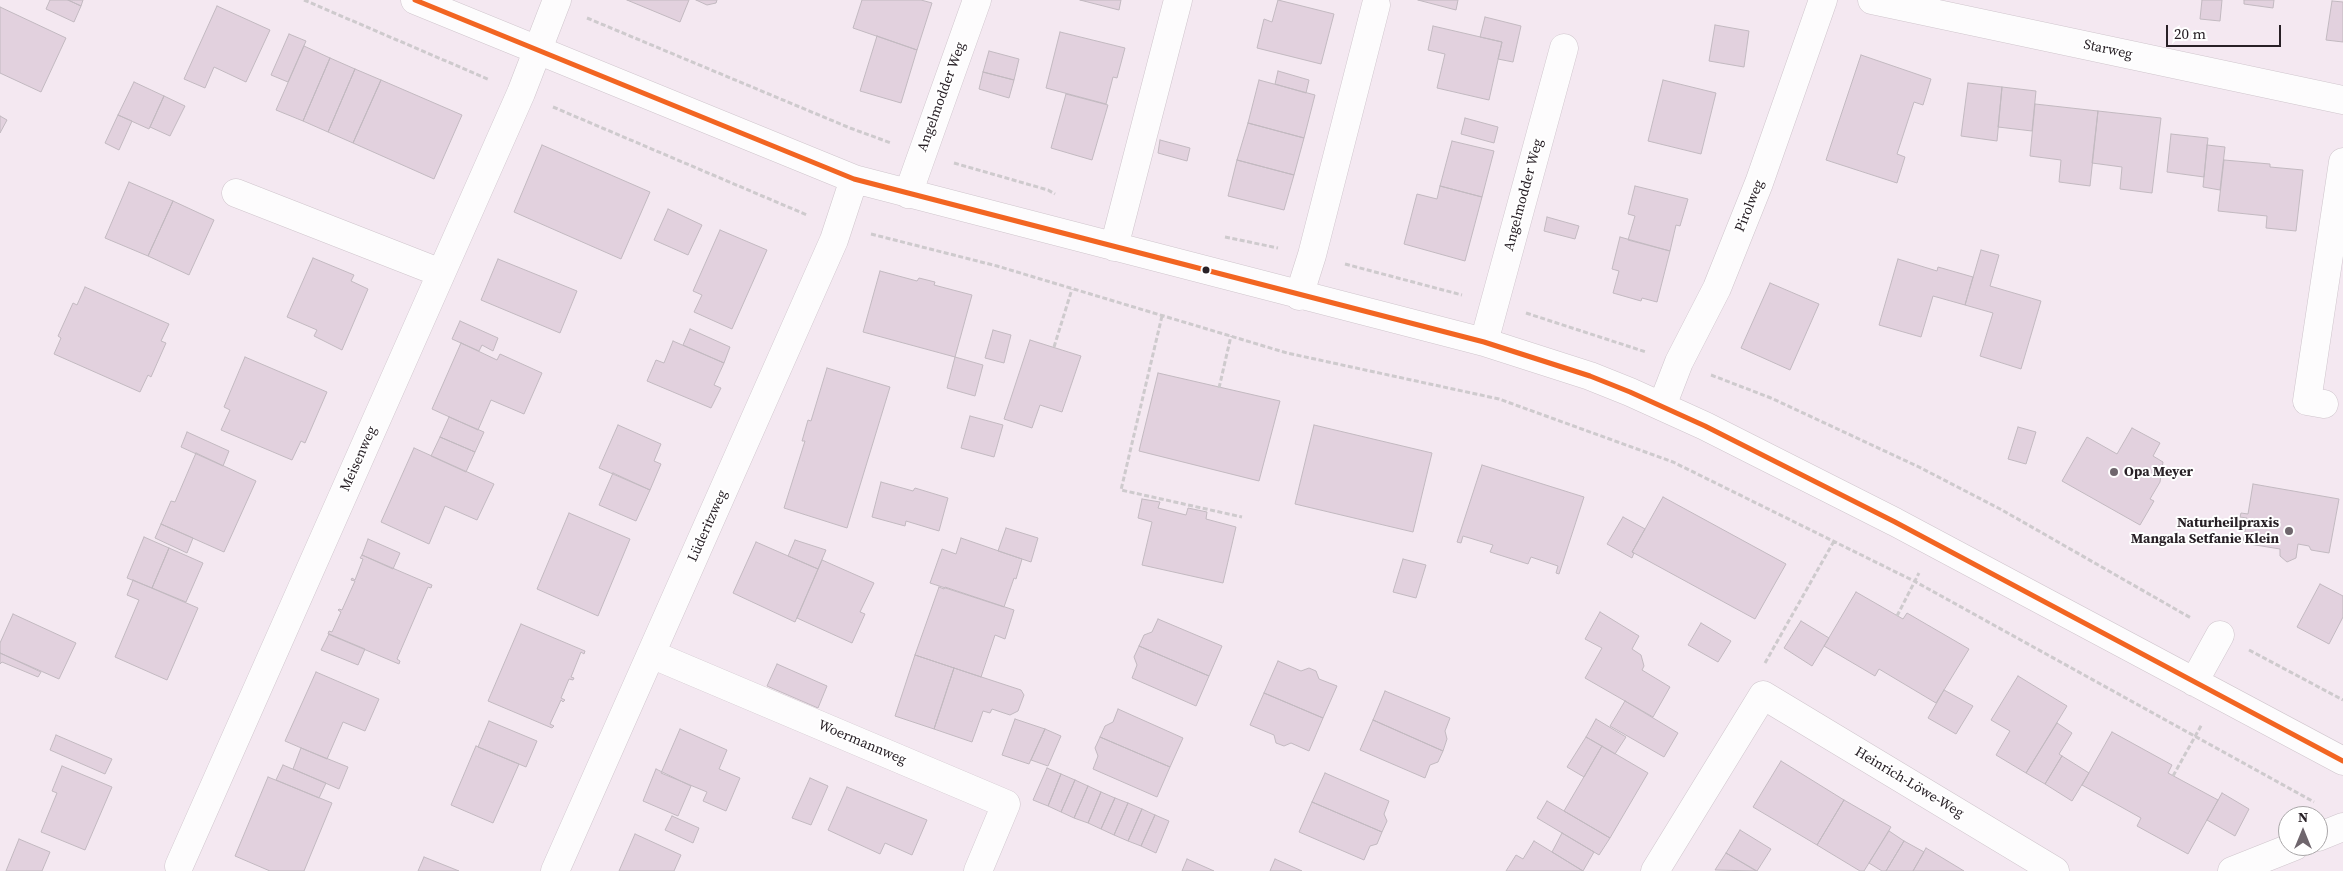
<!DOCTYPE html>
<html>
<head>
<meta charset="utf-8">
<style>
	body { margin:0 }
	#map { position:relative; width:2343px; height:871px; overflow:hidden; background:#f4e8f1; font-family:"Source Serif 4",serif }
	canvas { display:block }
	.north { position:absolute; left:2278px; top:806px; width:50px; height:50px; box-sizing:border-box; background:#fff; border:1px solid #a9a6a8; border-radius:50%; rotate:0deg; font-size:14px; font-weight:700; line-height:20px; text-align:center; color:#282026 }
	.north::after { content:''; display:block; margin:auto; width:18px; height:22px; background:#6f666d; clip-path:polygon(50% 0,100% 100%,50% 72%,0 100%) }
	.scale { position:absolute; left:2166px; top:25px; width:115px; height:22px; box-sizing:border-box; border:2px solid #282026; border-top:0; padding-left:6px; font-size:15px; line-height:18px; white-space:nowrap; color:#282026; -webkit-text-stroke:4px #fff; paint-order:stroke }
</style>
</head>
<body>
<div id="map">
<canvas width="2343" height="871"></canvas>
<div class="north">N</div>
<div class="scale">20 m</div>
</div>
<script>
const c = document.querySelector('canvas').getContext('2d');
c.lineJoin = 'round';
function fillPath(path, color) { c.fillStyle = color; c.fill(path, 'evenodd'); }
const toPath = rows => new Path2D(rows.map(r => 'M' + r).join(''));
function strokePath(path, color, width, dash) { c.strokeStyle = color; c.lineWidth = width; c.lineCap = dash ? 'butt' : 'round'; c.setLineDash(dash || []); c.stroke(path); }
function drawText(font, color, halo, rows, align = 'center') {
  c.font = font + ' "Source Serif 4",serif'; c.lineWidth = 4; c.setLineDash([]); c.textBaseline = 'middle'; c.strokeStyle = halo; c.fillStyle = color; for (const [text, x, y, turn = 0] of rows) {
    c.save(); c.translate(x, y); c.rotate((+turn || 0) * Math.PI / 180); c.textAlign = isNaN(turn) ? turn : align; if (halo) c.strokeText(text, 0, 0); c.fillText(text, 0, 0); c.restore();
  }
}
const building = toPath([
	[50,0,68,0,81,6,74,22,46,9,50,0],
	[68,0,83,0,81,6,68,0],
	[627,0,689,0,680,22,627,0],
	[696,0,717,0,716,3,707,5,696,0],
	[862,0,921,0,932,3,917,50,853,28,862,0],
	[1080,0,1121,0,1119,10,1080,0],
	[1278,0,1334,14,1321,64,1257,48,1264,19,1272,22,1278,0],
	[1418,0,1458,0,1456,10,1418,0],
	[2202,0,2222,0,2220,21,2200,19,2202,0],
	[2244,0,2274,0,2273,8,2244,4,2244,0],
	[2332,1,2343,2,2343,42,2326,40,2332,1],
	[217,6,270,30,246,82,214,67,205,88,184,79,217,6],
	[0,7,66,38,41,92,0,73,0,7],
	[1485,17,1521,26,1513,62,1498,59,1502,42,1480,37,1485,17],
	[1715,25,1749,31,1744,67,1709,61,1715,25],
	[1433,26,1502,42,1489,100,1437,88,1445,54,1428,50,1433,26],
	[1060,32,1125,48,1117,78,1113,77,1106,104,1046,88,1060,32],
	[289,34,306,41,288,82,271,75,289,34],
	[877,36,917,50,901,103,860,91,877,36],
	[304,46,330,58,303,121,276,110,304,46],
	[989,51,1019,59,1014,80,983,72,989,51],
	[1861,55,1931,79,1923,105,1914,102,1897,154,1905,157,1897,183,1826,160,1861,55],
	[330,58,355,69,328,132,303,121,330,58],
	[355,69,381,80,353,143,328,132,355,69],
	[1278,71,1309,80,1306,93,1275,84,1278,71],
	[983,72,1014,80,1009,98,979,89,983,72],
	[381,80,462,115,434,179,353,143,381,80],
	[1259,80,1315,95,1304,138,1248,123,1259,80],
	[1663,80,1716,93,1701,154,1648,141,1663,80],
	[134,82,164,96,149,129,118,115,134,82],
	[1968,83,2002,87,1997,141,1961,136,1968,83],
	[2002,87,2036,91,2032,131,1998,127,2002,87],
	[1066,94,1108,105,1092,160,1051,148,1066,94],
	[164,96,185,106,170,136,150,127,164,96],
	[2035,104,2098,111,2090,186,2059,182,2061,160,2030,156,2035,104],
	[2098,111,2161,118,2152,193,2120,189,2122,167,2092,163,2098,111],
	[118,115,132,121,119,150,105,143,118,115],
	[0,116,7,120,0,133,0,116],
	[1465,118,1498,127,1494,143,1461,134,1465,118],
	[1248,123,1304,138,1294,175,1237,160,1248,123],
	[2171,134,2208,138,2204,177,2167,172,2171,134],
	[1160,140,1190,148,1187,161,1158,153,1160,140],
	[1452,141,1494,151,1482,197,1440,186,1452,141],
	[542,145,650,192,621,259,514,212,542,145],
	[2207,145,2225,147,2220,190,2203,187,2207,145],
	[1237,160,1294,175,1284,210,1228,196,1237,160],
	[2224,160,2270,164,2270,167,2303,170,2296,231,2266,228,2267,216,2218,211,2224,160],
	[129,182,173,201,148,256,105,238,129,182],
	[1440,186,1482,197,1465,261,1404,244,1417,194,1437,199,1440,186],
	[1635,186,1688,199,1680,226,1676,225,1670,251,1628,240,1635,216,1628,214,1635,186],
	[173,201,214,220,189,275,148,256,173,201],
	[668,209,702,225,688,255,654,240,668,209],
	[1547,217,1579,226,1575,239,1544,231,1547,217],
	[720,230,767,250,732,329,694,312,702,295,693,291,720,230],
	[1620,237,1670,251,1657,302,1642,298,1641,301,1613,293,1619,271,1612,269,1620,237],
	[1981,250,1999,255,1990,286,2041,301,2021,369,1980,356,1993,313,1965,305,1981,250],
	[313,258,354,275,351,281,368,289,342,350,314,336,317,330,287,317,313,258],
	[498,259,577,291,560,333,481,300,498,259],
	[1898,259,1937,271,1938,267,1973,277,1965,305,1933,296,1921,337,1879,325,1898,259],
	[880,271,917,281,919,278,935,282,934,285,972,295,955,357,863,332,880,271],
	[1770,283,1819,304,1790,370,1741,348,1770,283],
	[85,287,169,324,161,341,166,343,151,377,148,375,140,392,54,354,61,338,58,336,73,303,77,305,85,287],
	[460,321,498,338,493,351,482,345,479,351,452,339,460,321],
	[690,329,730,347,724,363,683,345,690,329],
	[993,330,1011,335,1004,363,985,358,993,330],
	[1030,340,1081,356,1062,412,1040,405,1032,428,1004,419,1030,340],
	[673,341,724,363,714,385,721,388,711,408,647,381,656,360,664,363,673,341],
	[461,343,497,360,500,354,542,373,524,414,491,400,478,430,432,409,461,343],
	[245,357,327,392,305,443,301,441,292,460,221,430,230,410,224,407,245,357],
	[955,357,983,365,975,396,947,388,955,357],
	[827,368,890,387,847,528,784,508,805,441,802,441,808,420,811,421,827,368],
	[1158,373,1280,401,1259,481,1139,451,1158,373],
	[970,416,1003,425,994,457,961,448,970,416],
	[449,417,484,432,475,452,440,437,449,417],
	[618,425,661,444,654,461,661,464,650,490,599,468,618,425],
	[1314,425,1432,453,1413,532,1295,504,1314,425],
	[2018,427,2036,432,2026,464,2008,459,2018,427],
	[2132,428,2160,443,2153,456,2163,462,2160,482,2150,499,2154,501,2140,525,2062,481,2087,437,2117,454,2132,428],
	[187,432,229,451,223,466,181,447,187,432],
	[440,437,475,452,466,472,431,456,440,437],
	[414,448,494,484,477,520,445,506,429,544,381,522,414,448],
	[196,453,256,481,224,552,161,524,171,501,175,502,196,453],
	[1482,465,1584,497,1559,574,1556,573,1558,566,1531,557,1528,564,1490,552,1493,545,1463,536,1461,543,1457,542,1482,465],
	[613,473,650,490,636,521,599,505,613,473],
	[881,482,913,491,915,488,948,498,939,531,906,521,905,526,872,517,881,482],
	[2253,484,2339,499,2329,553,2311,550,2309,546,2298,544,2296,558,2287,562,2280,556,2280,549,2243,543,2247,518,2240,517,2241,513,2248,514,2253,484],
	[1663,497,1786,564,1755,619,1632,552,1663,497],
	[1142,499,1160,502,1158,508,1186,515,1188,508,1207,512,1206,519,1236,527,1223,583,1142,565,1152,522,1138,518,1142,499],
	[569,513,630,539,598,616,537,589,569,513],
	[1623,517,1645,529,1632,552,1634,553,1632,558,1607,544,1623,517],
	[161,524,193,538,187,553,155,538,161,524],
	[1006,528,1038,538,1031,562,998,551,1006,528],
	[144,537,169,548,152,588,127,578,144,537],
	[961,538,1022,559,1016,579,1014,578,1004,607,930,583,942,549,956,554,961,538],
	[368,539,400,553,393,569,362,555,368,539],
	[795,540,826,550,818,569,788,556,795,540],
	[756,542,818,569,795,622,733,593,756,542],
	[169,548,203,563,186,602,152,588,169,548],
	[362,555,432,585,431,588,428,587,397,659,400,661,399,664,328,634,329,631,332,632,341,612,338,610,339,609,342,610,355,581,351,580,352,578,355,580,363,559,360,558,362,555],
	[1403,559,1426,565,1416,598,1393,592,1403,559],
	[822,560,874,583,860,612,865,614,852,643,797,618,822,560],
	[133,580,198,608,167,680,115,657,139,600,127,595,133,580],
	[2320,584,2343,596,2343,617,2329,644,2297,627,2320,584],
	[939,587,944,589,945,587,1014,610,1005,639,995,635,981,677,915,655,939,587],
	[1856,592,1903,619,1907,613,1969,649,1936,703,1879,669,1875,676,1824,646,1856,592],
	[1600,612,1639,636,1632,649,1641,655,1644,666,1642,670,1670,687,1653,717,1585,678,1602,648,1585,639,1600,612],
	[13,614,76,643,59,679,0,653,0,643,13,614],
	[1158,619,1222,646,1209,676,1139,646,1144,635,1152,632,1158,619],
	[1801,621,1829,638,1812,666,1784,648,1801,621],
	[1701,623,1731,641,1718,662,1688,645,1701,623],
	[521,624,585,651,584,654,581,652,571,677,574,678,573,680,569,679,561,698,565,700,563,702,561,700,550,724,554,726,552,728,488,701,521,624],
	[329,634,365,649,358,665,321,650,329,634],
	[1139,646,1209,676,1196,706,1132,678,1137,665,1134,657,1139,646],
	[0,653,41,672,38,677,2,662,0,664,0,653],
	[915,655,954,668,934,729,895,716,915,655],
	[1278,661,1301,671,1309,668,1316,671,1319,679,1337,686,1323,718,1264,693,1278,661],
	[777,664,827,686,818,708,767,686,777,664],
	[954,668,1021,690,1024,695,1018,711,1010,715,992,709,990,713,983,711,972,742,934,729,954,668],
	[316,672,379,699,365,731,343,722,327,759,285,741,316,672],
	[2018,676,2067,706,2026,773,1996,755,2010,731,1991,720,2018,676],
	[1944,690,1973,706,1956,734,1928,718,1944,690],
	[1385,691,1450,718,1445,731,1447,739,1443,751,1373,720,1385,691],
	[1264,693,1323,718,1309,751,1291,743,1284,746,1276,743,1274,735,1250,725,1264,693],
	[1625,701,1678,733,1664,757,1610,726,1625,701],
	[1118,709,1183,738,1170,767,1100,737,1105,726,1113,722,1118,709],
	[1015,719,1045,729,1029,764,1002,755,1015,719],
	[1596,719,1626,737,1615,754,1586,737,1596,719],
	[1373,720,1443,751,1438,762,1430,765,1425,778,1360,750,1373,720],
	[489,721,537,741,526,767,478,747,489,721],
	[2057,723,2072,733,2059,754,2062,756,2045,784,2026,773,2057,723],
	[680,729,727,750,719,769,740,778,726,811,703,801,707,792,661,773,680,729],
	[1045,729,1061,736,1048,766,1031,760,1045,729],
	[2112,732,2172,765,2168,773,2218,800,2188,854,2137,826,2141,818,2082,785,2112,732],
	[56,735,112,759,105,774,50,750,56,735],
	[1100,737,1170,767,1157,797,1093,769,1098,756,1095,748,1100,737],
	[1586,737,1602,746,1584,777,1567,767,1586,737],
	[476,746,519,764,493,823,451,805,476,746],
	[1602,746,1648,773,1610,838,1564,811,1602,746],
	[301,748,348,767,339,789,293,769,301,748],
	[2062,756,2089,773,2072,801,2045,784,2062,756],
	[1781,761,1844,800,1817,845,1753,807,1781,761],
	[283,765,326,783,319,798,276,780,283,765],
	[62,766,112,787,85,850,41,832,57,793,52,791,62,766],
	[1047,768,1061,774,1048,806,1033,800,1047,768],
	[656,769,691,786,678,816,643,801,656,769],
	[1325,773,1389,801,1384,814,1387,821,1382,832,1312,802,1325,773],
	[1061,774,1075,780,1061,812,1048,806,1061,774],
	[268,777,332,803,304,871,270,871,235,856,268,777],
	[810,778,828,786,811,825,792,818,810,778],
	[1075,780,1088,786,1074,818,1061,812,1075,780],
	[1088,786,1101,792,1088,823,1074,818,1088,786],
	[847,787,927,820,912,855,885,843,880,854,828,830,847,787],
	[1101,792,1115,798,1101,829,1088,823,1101,792],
	[2222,793,2249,809,2235,836,2207,820,2222,793],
	[1115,798,1128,803,1114,835,1101,829,1115,798],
	[1844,800,1891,827,1864,871,1860,871,1817,845,1844,800],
	[1547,801,1610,838,1599,855,1537,818,1547,801],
	[1312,802,1382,832,1377,844,1370,846,1364,860,1299,832,1312,802],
	[1128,803,1142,809,1128,841,1114,835,1128,803],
	[1142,809,1155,815,1141,846,1128,841,1142,809],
	[1155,815,1169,821,1156,853,1141,846,1155,815],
	[672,816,699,828,693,843,665,830,672,816],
	[1740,830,1771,849,1757,871,1726,853,1740,830],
	[1889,831,1904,841,1886,871,1882,871,1869,863,1889,831],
	[1562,833,1594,852,1583,871,1552,852,1562,833],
	[635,834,681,855,674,871,619,871,635,834],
	[19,839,50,852,42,871,6,871,19,839],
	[1534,841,1552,852,1583,871,1506,871,1516,855,1523,859,1534,841],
	[1904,841,1924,852,1913,871,1886,871,1904,841],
	[1926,848,1964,871,1913,871,1926,848],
	[1726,853,1756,871,1715,870,1726,853],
	[424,857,459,871,418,871,424,857],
	[1187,859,1214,871,1182,871,1187,859],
	[1275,859,1302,871,1270,871,1275,859]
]);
fillPath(building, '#e2d1de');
strokePath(building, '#c2b9c0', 1);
const minor = toPath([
	[415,0,854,179,1484,342,1590,376,1630,392,1705,426,1895,522,2343,761],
	[1872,0,2343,100],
	[236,193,441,273],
	[908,194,977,0],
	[1114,247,1178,0],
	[1299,296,1312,255,1376,5],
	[1484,342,1564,48],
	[2324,404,2307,401,2343,162],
	[1662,406,1679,362,1717,288,1759,183,1823,0],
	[651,654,1006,804,978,871],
	[2194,682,2220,635],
	[2318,837,2343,827],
	[179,866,521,93,557,0],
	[555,871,834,240,854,179],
	[1655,871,1763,695,2055,871],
	[2232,871,2295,846]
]);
strokePath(minor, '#cfc5cc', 29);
strokePath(toPath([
	[304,0,490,80],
	[587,18,850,128,891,143],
	[553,107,807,215],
	[954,163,1048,190,1055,194],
	[871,234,997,266,1287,353,1499,399,1673,462,1914,581,2314,802],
	[1225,237,1278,248],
	[1345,264,1462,295],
	[1526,313,1646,352],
	[1162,316,1121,490,1242,517],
	[1054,347,1072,289],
	[1711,375,1771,398,1919,467,2002,510,2191,618],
	[1219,388,1231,336],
	[1897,616,1919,573],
	[2249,650,2343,700],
	[1765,663,1834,541],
	[2173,776,2202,724]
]), '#cecacd', 3, [5, 2.5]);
strokePath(minor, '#fdfcfd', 28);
strokePath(toPath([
	[415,0,854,179,1484,342,1590,376,1630,392,1705,426,1895,522,2343,761]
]), '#f26522', 5);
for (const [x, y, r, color] of [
	[1206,270,4.5,"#282026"],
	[2114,472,5,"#6f666d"],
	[2289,531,5,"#6f666d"]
]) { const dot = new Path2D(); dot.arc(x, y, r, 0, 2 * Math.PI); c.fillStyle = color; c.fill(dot); strokePath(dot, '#fff', 2); }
drawText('14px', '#282026', '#fff', [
	["Starweg",2108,50,12],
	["Angelmodder Weg",942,97,-70],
	["Angelmodder Weg",1524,195,-75],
	["Pirolweg",1750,206,-68],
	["Meisenweg",359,459,-66],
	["Lüderitzweg",708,526,-66],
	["Woermannweg",862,743,23],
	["Heinrich-Löwe-Weg",1909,783,31]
]);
drawText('bold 14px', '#282026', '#fff', [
	["Opa Meyer",2124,472],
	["Naturheilpraxis",2279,523,"right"],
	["Mangala Setfanie Klein",2279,539,"right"]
], 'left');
</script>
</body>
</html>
